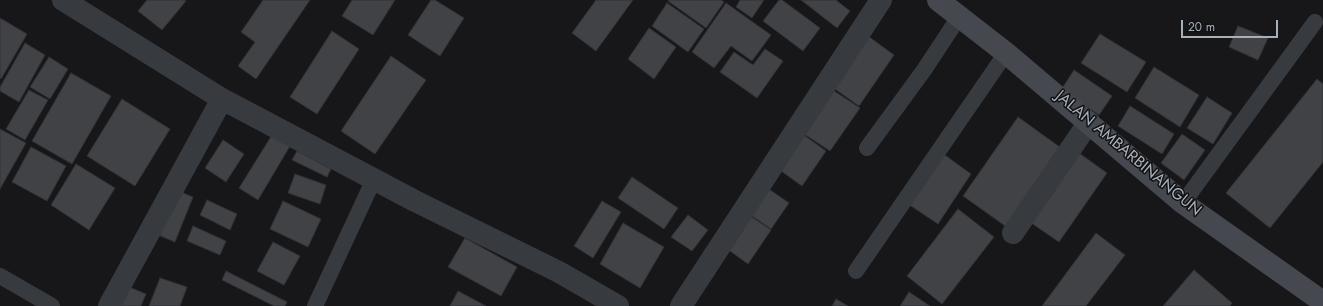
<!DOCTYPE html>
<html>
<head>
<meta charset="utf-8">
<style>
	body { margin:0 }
	#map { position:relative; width:1323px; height:306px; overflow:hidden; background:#171719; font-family:Jost,sans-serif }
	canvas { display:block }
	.scale { position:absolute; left:1181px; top:20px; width:97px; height:18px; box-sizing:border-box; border:2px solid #a8b0ba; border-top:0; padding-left:5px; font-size:12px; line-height:14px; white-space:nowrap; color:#a8b0ba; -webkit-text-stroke:3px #121214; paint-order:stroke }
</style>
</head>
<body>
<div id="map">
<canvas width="1323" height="306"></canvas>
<div class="scale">20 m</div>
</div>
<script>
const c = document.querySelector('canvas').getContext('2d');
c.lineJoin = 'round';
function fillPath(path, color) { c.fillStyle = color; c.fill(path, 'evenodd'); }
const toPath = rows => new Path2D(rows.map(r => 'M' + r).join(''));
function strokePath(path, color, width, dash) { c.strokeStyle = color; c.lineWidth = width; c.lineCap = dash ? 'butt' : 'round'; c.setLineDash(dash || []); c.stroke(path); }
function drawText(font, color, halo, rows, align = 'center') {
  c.font = font + ' Jost,sans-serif'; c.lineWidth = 3; c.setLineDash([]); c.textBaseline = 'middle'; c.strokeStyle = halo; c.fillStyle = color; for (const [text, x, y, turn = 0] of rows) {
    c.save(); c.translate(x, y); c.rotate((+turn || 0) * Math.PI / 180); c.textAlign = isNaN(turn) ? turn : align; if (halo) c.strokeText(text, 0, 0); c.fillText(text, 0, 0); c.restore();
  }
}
const building = toPath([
	[147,0,184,0,186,1,162,30,138,11,147,0],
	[263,0,310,0,256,79,238,66,255,42,241,32,263,0],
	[352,0,395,0,373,35,342,16,352,0],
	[431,0,435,0,464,18,440,56,408,35,431,0],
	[596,0,633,0,596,51,572,33,596,0],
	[669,0,721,0,724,2,706,28,668,1,669,0],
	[740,0,764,0,752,18,736,7,740,0],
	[779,0,782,0,820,28,803,51,763,21,779,0],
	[801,0,836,0,850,11,837,28,801,0],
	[667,3,704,29,688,52,652,26,667,3],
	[726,3,771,35,752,61,731,46,714,68,692,52,726,3],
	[0,18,27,34,1,79,0,78,0,18],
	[1238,26,1268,38,1258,60,1229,47,1238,26],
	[649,28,676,47,654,79,628,59,649,28],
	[332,31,359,49,317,114,290,97,332,31],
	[864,33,894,55,859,106,828,84,864,33],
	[1100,34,1146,62,1127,92,1081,63,1100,34],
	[25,43,45,55,19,102,0,91,0,87,25,43],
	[765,49,783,61,757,98,720,72,734,52,753,65,765,49],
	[391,56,426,80,375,154,341,131,391,56],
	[49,57,68,69,50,99,30,87,49,57],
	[1154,67,1199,95,1180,127,1135,98,1154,67],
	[1074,70,1112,96,1099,115,1061,90,1074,70],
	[71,73,111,96,72,164,32,141,71,73],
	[1317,79,1323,84,1323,162,1270,228,1226,193,1317,79],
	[828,87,860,108,830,151,798,130,828,87],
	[29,90,48,100,25,140,6,129,29,90],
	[1207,97,1232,113,1213,144,1187,128,1207,97],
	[122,99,170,129,135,186,87,156,122,99],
	[1130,106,1174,134,1162,154,1118,126,1130,106],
	[1018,117,1064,150,1008,228,963,196,1018,117],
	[0,129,26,143,0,189,0,129],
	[798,131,826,151,802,186,774,166,798,131],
	[1182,134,1205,150,1184,180,1161,163,1182,134],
	[272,135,290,146,258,200,239,188,272,135],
	[223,140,244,154,226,182,205,168,223,140],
	[31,147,66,166,47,201,12,182,31,147],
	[1072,148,1107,173,1059,242,1024,218,1072,148],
	[297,151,331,169,327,177,292,160,297,151],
	[942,153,971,174,938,224,908,204,942,153],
	[76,164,115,188,89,230,51,205,76,164],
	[295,174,326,185,320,204,288,193,295,174],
	[632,177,678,208,664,229,618,198,632,177],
	[763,185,789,203,771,229,745,211,763,185],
	[176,190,193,197,175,242,158,235,176,190],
	[207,200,237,214,230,230,200,215,207,200],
	[283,201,321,219,308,247,270,229,283,201],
	[602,201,621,212,593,258,574,246,602,201],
	[958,209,994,237,942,304,907,276,958,209],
	[746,213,771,230,748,264,723,246,746,213],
	[688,215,708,230,692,251,671,237,688,215],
	[623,223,664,247,640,288,600,264,623,223],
	[193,226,226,241,220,255,187,241,193,226],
	[1096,233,1125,255,1086,306,1042,306,1096,233],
	[465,238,517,267,501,296,448,267,465,238],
	[273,242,300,256,284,285,257,271,273,242],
	[1194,270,1232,303,1230,306,1163,306,1194,270],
	[226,271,287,302,285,306,274,306,222,280,226,271],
	[160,278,187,287,180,306,149,306,160,278],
	[129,287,146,294,141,306,120,306,129,287],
	[458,291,486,306,450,306,458,291],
	[909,292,930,306,900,306,909,292],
	[836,299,848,306,832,306,836,299]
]);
fillPath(building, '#414246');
strokePath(building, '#313136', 1);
strokePath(toPath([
	[867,148,924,70,959,17],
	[1183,203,1315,22],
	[856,271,1006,53],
	[0,276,52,306],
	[315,306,374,179]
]), '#373a3f', 16);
strokePath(toPath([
	[63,0,222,99,415,201,559,272,618,306],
	[1013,233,1089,122],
	[109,306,222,99],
	[681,306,881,0]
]), '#373a3f', 22);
strokePath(toPath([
	[938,0,1006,53,1183,203,1323,302]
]), '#45494f', 22);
drawText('16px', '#a8b0ba', '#121214', [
	["JALAN AMBARBINANGUN",1128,154,40]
]);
</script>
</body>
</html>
